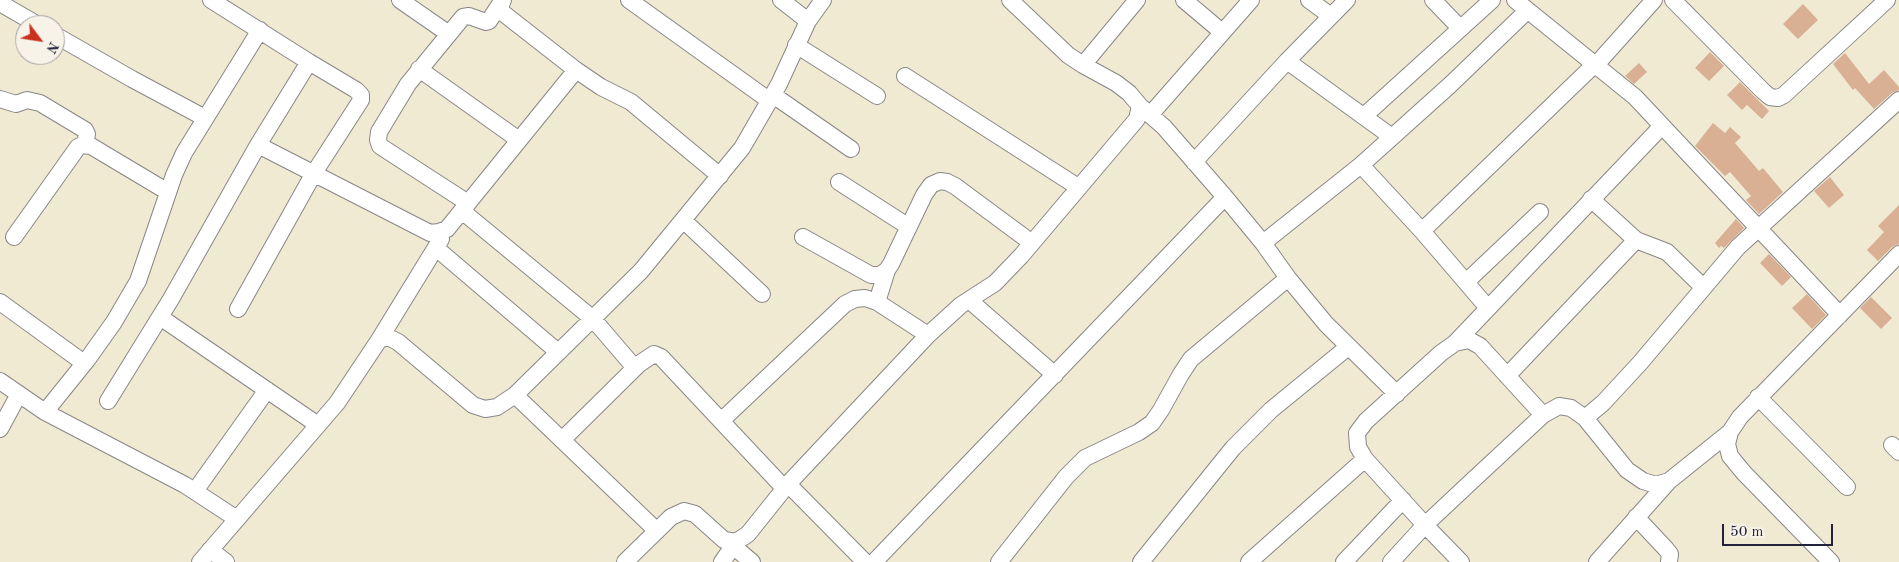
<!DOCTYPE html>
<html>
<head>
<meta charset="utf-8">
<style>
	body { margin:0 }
	#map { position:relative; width:1899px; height:562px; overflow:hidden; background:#f0ead3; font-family:"Old Standard TT",serif }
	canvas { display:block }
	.north { position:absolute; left:15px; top:15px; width:50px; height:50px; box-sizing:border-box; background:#f7f3e8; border:1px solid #a29fa3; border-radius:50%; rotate:121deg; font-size:14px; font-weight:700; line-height:20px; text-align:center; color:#22223b }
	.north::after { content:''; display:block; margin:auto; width:18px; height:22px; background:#c8321e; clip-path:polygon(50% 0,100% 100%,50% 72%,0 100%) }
	.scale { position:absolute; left:1722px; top:524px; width:111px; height:22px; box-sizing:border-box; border:2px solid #22223b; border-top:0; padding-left:6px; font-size:15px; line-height:18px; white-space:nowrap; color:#22223b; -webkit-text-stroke:4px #f7f3e8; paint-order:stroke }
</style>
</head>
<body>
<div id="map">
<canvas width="1899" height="562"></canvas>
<div class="north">N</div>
<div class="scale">50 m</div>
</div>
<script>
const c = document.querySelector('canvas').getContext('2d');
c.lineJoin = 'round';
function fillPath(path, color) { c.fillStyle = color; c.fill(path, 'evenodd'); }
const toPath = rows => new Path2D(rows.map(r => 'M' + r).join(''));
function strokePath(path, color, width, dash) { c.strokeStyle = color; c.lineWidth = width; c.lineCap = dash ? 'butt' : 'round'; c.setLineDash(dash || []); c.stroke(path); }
fillPath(toPath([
	[1803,4,1818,20,1798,39,1783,24],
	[1710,52,1724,66,1709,81,1695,68],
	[1845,53,1869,84,1884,70,1899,87,1899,90,1892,93,1874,109,1855,88,1853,90,1833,64],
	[1639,63,1647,72,1634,84,1625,76],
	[1740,82,1769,111,1762,119,1747,105,1742,110,1727,95],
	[1713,123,1725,133,1730,127,1741,137,1735,143,1759,171,1763,168,1783,192,1759,214,1746,200,1751,196,1730,172,1725,176,1695,146],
	[1830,177,1844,195,1829,208,1814,191],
	[1899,205,1899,244,1892,247,1878,261,1867,250,1884,232,1878,226],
	[1736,219,1744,228,1724,248,1721,246,1719,248,1715,243],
	[1769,254,1791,277,1782,286,1760,263],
	[1807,294,1826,315,1812,329,1792,308],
	[1871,297,1892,318,1881,329,1860,308]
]), '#d9b094');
const minor = toPath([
	[211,0,309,62,258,145,430,233,439,232,447,229,576,70],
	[400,0,449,34],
	[503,0,500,7,503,13,576,70,601,87,631,102,720,176],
	[629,0,770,101],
	[781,0,808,21],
	[1184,0,1222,32],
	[1309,0,1331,16],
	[1433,0,1460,28],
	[1515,0,1635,97,1840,315],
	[1673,0,1763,91,1770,97,1778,98,1784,95,1887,0],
	[0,3,38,25],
	[55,35,132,79,205,118],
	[796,45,877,96],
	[1287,61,1392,137],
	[1083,65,1137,0],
	[1595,66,1654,0],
	[419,69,519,140],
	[905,76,1078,187],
	[773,95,851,149],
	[0,99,16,104,27,100,40,103,85,130,87,134,85,144],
	[1140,106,1164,127,1225,197,1263,243,1288,278,1326,324,1397,394],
	[1150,115,1251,0],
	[1364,116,1492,0],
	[1194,162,1287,61,1347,0],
	[1361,165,1422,231,1488,308],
	[839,182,909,227],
	[1591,199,1636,240,1667,252,1703,287],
	[468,203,380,146,378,140,379,132,408,84,463,17,469,16,486,22,489,21,500,4],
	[462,211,593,319,635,368],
	[683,220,762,294],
	[1422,231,1594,65],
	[14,237,78,147,82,145,91,146,168,192],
	[803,237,871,275,880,275,887,270,891,264,924,195,931,185,940,181,947,182,955,186,1032,243],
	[1263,243,1361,165,1450,85,1527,11],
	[436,248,558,352],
	[1466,282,1540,212],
	[969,300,1055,375],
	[0,302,84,363],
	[877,302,887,270],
	[238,309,314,173,361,100,361,95,356,90,309,62],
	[160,317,318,425],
	[379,340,441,239],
	[1455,343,1662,126],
	[1507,376,1636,240],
	[0,381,45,412,87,360,114,322,138,281,174,175,184,153,260,30],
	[515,395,657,531],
	[1758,397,1847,487],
	[108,401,171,299,258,145],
	[45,412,185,485,237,519],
	[1585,418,1603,403,1640,363,1738,247,1899,100],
	[721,421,845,304,855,299,865,298,877,302,928,335],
	[0,429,19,394],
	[562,440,639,364,654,354,661,357,785,489],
	[1892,445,1899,452],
	[788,484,865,562],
	[195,491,267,390],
	[1636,517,1666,549,1670,554,1669,562],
	[733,546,752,562],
	[210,550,226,562],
	[200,562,337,403,379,340,388,337,398,342,473,405,485,409,497,407,515,395,641,271,742,148,779,84,808,21,823,0],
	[625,562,671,517,684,511,695,514,724,540,736,542,748,534,788,484,928,335,961,305,995,283,1021,256,1137,119,1140,106,1129,93,1116,83,1083,65,1068,55,1010,0],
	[722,562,736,542],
	[874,562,1225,197],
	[999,562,1066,477,1085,458,1139,432,1152,423,1161,410,1181,374,1191,359,1288,278],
	[1141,562,1233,448,1271,410,1348,347],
	[1249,562,1365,459],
	[1344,562,1403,500],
	[1391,562,1425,525,1473,480,1543,415,1559,406,1571,408,1585,418,1627,470,1643,481,1656,485,1669,481,1730,432],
	[1461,562,1425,525,1365,459,1358,447,1357,433,1366,421,1441,353,1455,343,1469,340,1480,346,1543,415],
	[1597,562,1669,481],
	[1831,562,1744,473,1730,456,1727,444,1730,432,1740,417,1899,254]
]);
strokePath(minor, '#898687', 18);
strokePath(minor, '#fff', 16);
</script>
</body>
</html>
